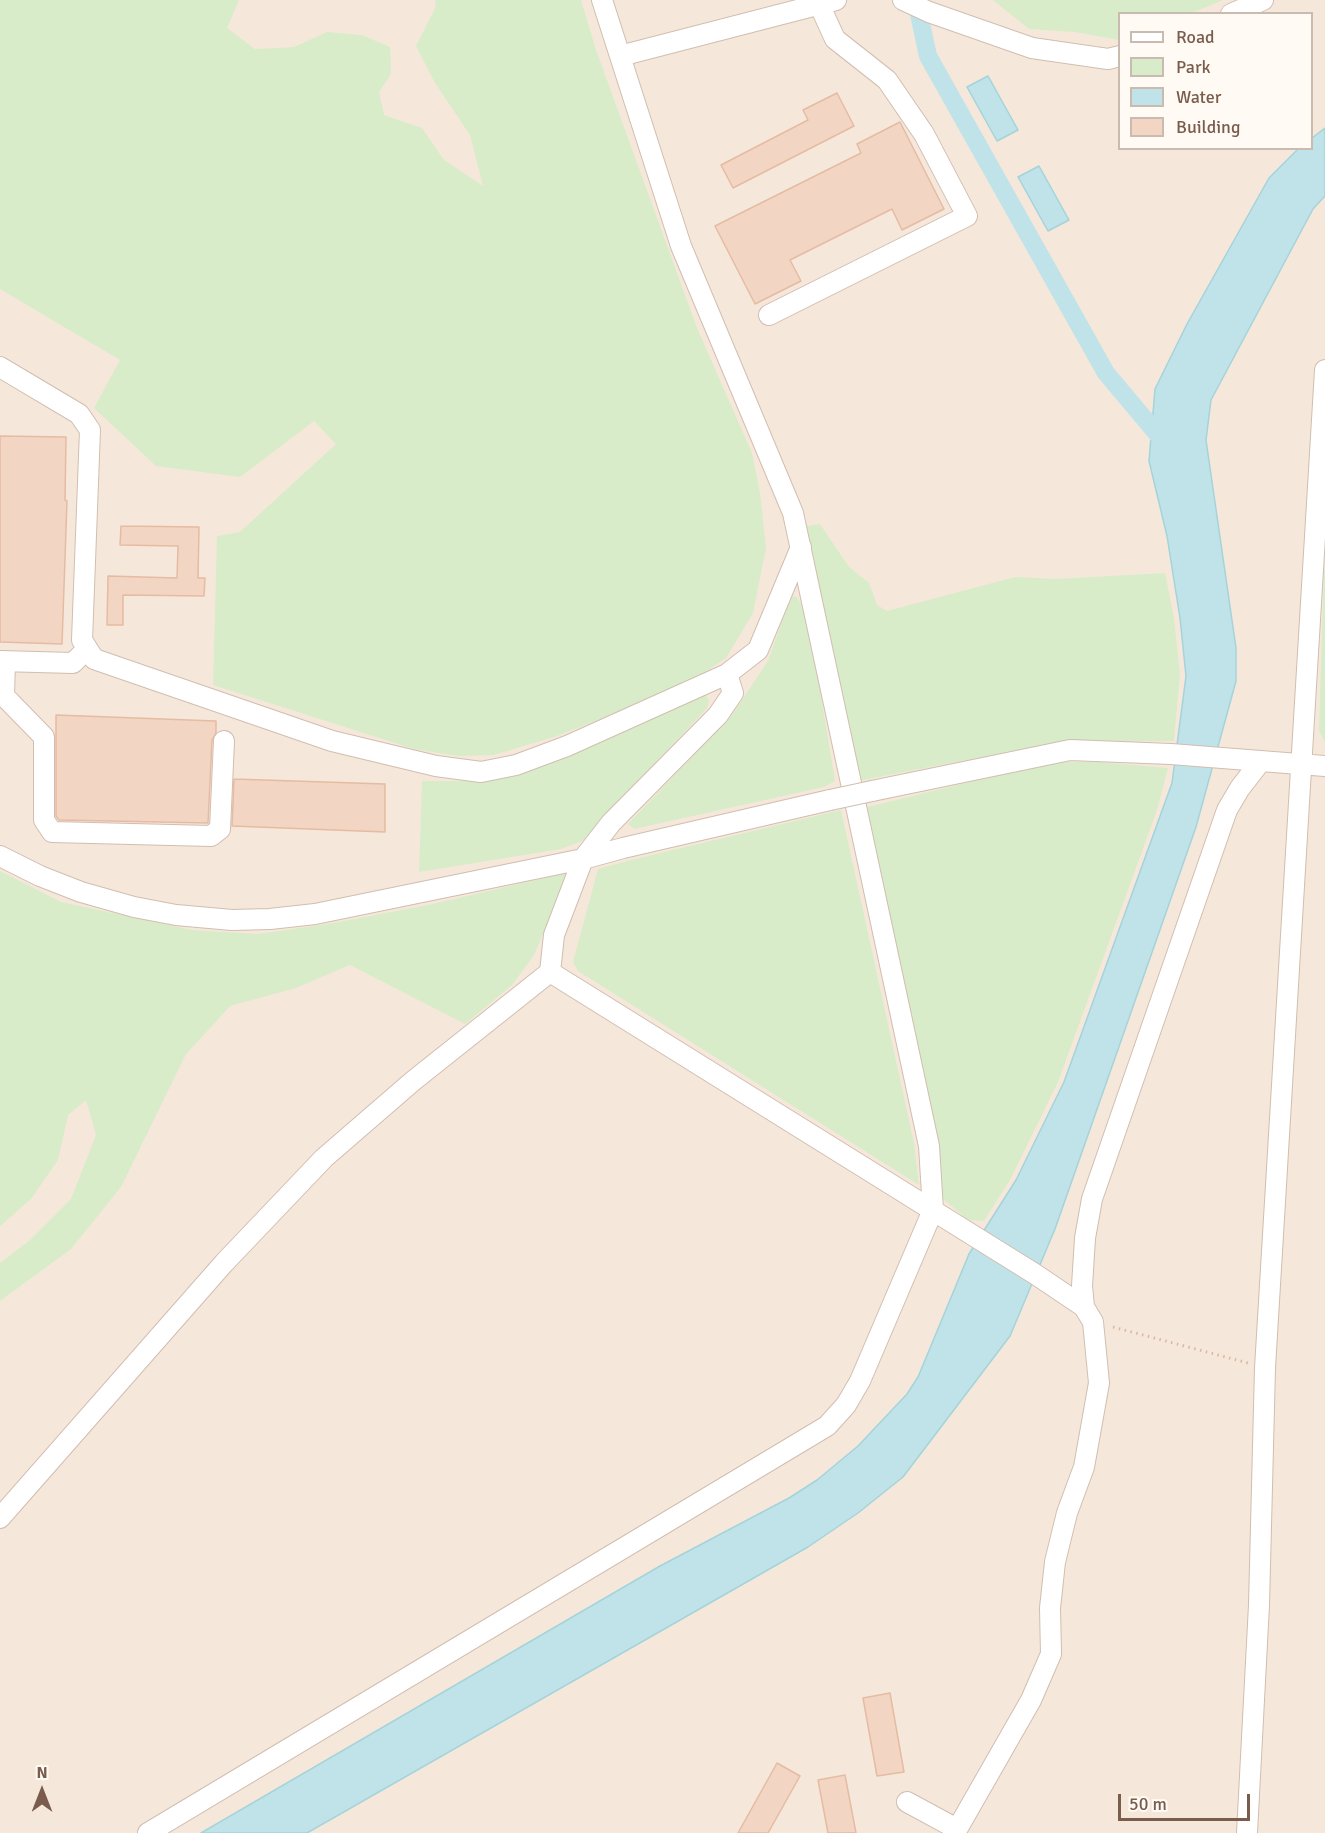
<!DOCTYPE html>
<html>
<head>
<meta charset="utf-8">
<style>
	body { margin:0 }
	#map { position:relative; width:1325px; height:1833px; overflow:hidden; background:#fdf6ec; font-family:Signika,sans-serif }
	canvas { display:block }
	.legend { position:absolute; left:1118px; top:12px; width:195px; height:138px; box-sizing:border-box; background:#fffaf3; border:2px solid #cabbb1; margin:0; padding:8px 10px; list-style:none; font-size:18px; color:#7a5c4d }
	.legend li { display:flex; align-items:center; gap:12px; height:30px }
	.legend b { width:30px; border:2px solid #cabbb1 }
	.north { position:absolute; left:12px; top:1761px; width:60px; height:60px; -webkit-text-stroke:4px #fffaf3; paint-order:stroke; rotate:0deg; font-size:16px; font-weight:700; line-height:24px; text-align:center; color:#7a5c4d }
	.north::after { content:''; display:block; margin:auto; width:21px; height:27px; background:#7a5c4d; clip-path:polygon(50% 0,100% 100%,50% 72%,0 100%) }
	.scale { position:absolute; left:1118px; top:1794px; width:132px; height:27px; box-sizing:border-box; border:3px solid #7a5c4d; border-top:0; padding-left:8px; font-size:18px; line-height:21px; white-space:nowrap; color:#7a5c4d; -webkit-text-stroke:4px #fffaf3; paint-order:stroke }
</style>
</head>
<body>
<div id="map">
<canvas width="1325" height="1833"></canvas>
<ul class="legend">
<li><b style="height:8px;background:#fff"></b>Road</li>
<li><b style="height:16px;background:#d8ecc9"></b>Park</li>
<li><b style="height:16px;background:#bfe3e8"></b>Water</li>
<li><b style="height:16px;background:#f3d5c3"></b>Building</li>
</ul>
<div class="north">N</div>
<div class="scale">50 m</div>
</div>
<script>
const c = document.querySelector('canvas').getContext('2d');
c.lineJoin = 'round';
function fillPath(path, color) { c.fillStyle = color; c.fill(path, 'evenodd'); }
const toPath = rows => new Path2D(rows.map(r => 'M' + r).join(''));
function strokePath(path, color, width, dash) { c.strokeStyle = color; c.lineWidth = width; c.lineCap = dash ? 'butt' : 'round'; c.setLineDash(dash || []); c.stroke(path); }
fillPath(toPath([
	[0,0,1325,0,1325,1833,0,1833],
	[1120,14,1312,14,1312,148,1120,148]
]), '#f5e8da');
fillPath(toPath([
	[0,0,239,0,227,28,255,49,294,47,327,32,362,35,390,47,391,74,379,92,384,115,422,128,444,160,483,186,470,135,435,83,416,46,436,6,435,0,581,0,596,50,697,328,752,453,760,493,766,548,753,613,726,658,702,674,623,710,557,736,494,755,458,756,414,749,213,685,217,536,240,532,336,444,314,421,240,477,156,466,94,408,120,360,0,289],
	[993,0,1223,0,1192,13,1120,14,1119,40,1075,32,1029,29],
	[820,524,849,567,869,583,877,605,887,611,1015,577,1055,579,1165,573,1174,618,1180,674,1174,741,1058,742,858,781,803,527],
	[1324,570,1325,570,1325,743,1319,730],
	[793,596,797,597,808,616,835,781,824,787,634,829,628,824,732,715,768,661,785,613],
	[706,695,709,701,707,708,582,841,561,849,419,872,422,781,483,781,691,698],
	[1065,762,1099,762,1168,768,1157,810,1058,1082,1011,1178,984,1221,968,1220,941,1197,920,1072,867,807,1015,771],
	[841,810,914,1143,919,1185,578,971,573,962,598,869,631,860],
	[0,871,61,902,192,930,258,934,328,924,433,904,570,872,534,955,512,985,465,1024,350,965,296,988,230,1006,186,1054,121,1187,71,1249,0,1301,0,1263,30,1240,71,1199,96,1135,86,1100,68,1115,58,1160,31,1199,0,1226]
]), '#d8ecc9');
const water = toPath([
	[988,76,1018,130,997,141,967,87,988,76],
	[1325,128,1325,196,1313,209,1211,400,1206,440,1236,648,1236,681,1196,827,1055,1229,1010,1336,903,1477,858,1513,808,1547,307,1833,201,1833,660,1566,789,1498,817,1480,858,1446,907,1394,918,1377,969,1254,1016,1180,1064,1082,1172,783,1186,676,1180,618,1167,536,1149,461,1155,389,1187,324,1269,178,1298,149,1312,148,1312,138,1325,128],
	[1039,166,1069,220,1048,231,1018,177,1039,166]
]);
fillPath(water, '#bfe3e8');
strokePath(water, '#a5d3da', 1.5);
strokePath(toPath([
	[916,0,928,56,1106,373,1164,442]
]), '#bfe3e8', 18);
const building = toPath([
	[837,93,854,126,733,188,721,165,808,120,803,110,837,93],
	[900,122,944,209,902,230,892,209,790,260,801,281,755,304,715,226,861,153,857,144,900,122],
	[0,436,66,437,65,500,67,501,62,644,0,642,0,436],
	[121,526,199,527,198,578,205,578,204,596,123,595,123,625,107,625,108,576,177,578,178,546,120,545,121,526],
	[56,715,216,721,216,733,212,740,208,823,59,820,56,816,56,715],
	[234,779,385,784,385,832,232,826,234,779],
	[890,1693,904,1772,877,1776,863,1698,890,1693],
	[777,1763,800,1776,768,1833,738,1833,777,1763],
	[845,1775,856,1833,828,1833,818,1780,845,1775]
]);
fillPath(building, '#f3d5c3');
strokePath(building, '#e6bba3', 1.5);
const minor = toPath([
	[903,0,929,12,1032,48,1108,59,1120,56],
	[1231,14,1263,0],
	[620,56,836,0],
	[769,315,967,216,924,134,887,80,835,39,819,4],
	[0,367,79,414,90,430,82,640,94,659,332,741,436,766,481,772,516,765,567,746,727,674,758,650,801,547],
	[0,661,73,663,87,649],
	[5,661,4,696,44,737,44,820,52,832,211,836,220,829,224,741],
	[872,791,1070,750,1171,754,1325,766],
	[0,856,40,876,81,892,134,907,176,915,232,920,270,919,315,914,583,859,623,848,830,800],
	[550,972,1035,1274,1084,1307],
	[0,1518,224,1263,324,1158,413,1081,550,972,554,935,583,859,611,823,718,715,733,693,727,674],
	[907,1802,957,1829],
	[148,1833,827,1426,846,1405,860,1381,933,1210,929,1146,793,513,681,246,602,0],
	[955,1833,1031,1700,1051,1654,1050,1608,1055,1562,1067,1513,1084,1467,1099,1383,1093,1322,1084,1307,1082,1286,1085,1238,1092,1199,1227,810,1240,788,1261,761],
	[1247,1833,1259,1605,1265,1368,1325,370]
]);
strokePath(minor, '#d1beb0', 22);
strokePath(toPath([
	[1113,1327,1248,1363]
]), '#d9b8a5', 3, [1.5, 4.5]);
strokePath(minor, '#fff', 20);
const minorBridge = toPath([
	[830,800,872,791]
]);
strokePath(minorBridge, '#d1beb0', 22, []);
strokePath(minorBridge, '#fff', 20);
</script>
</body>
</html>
